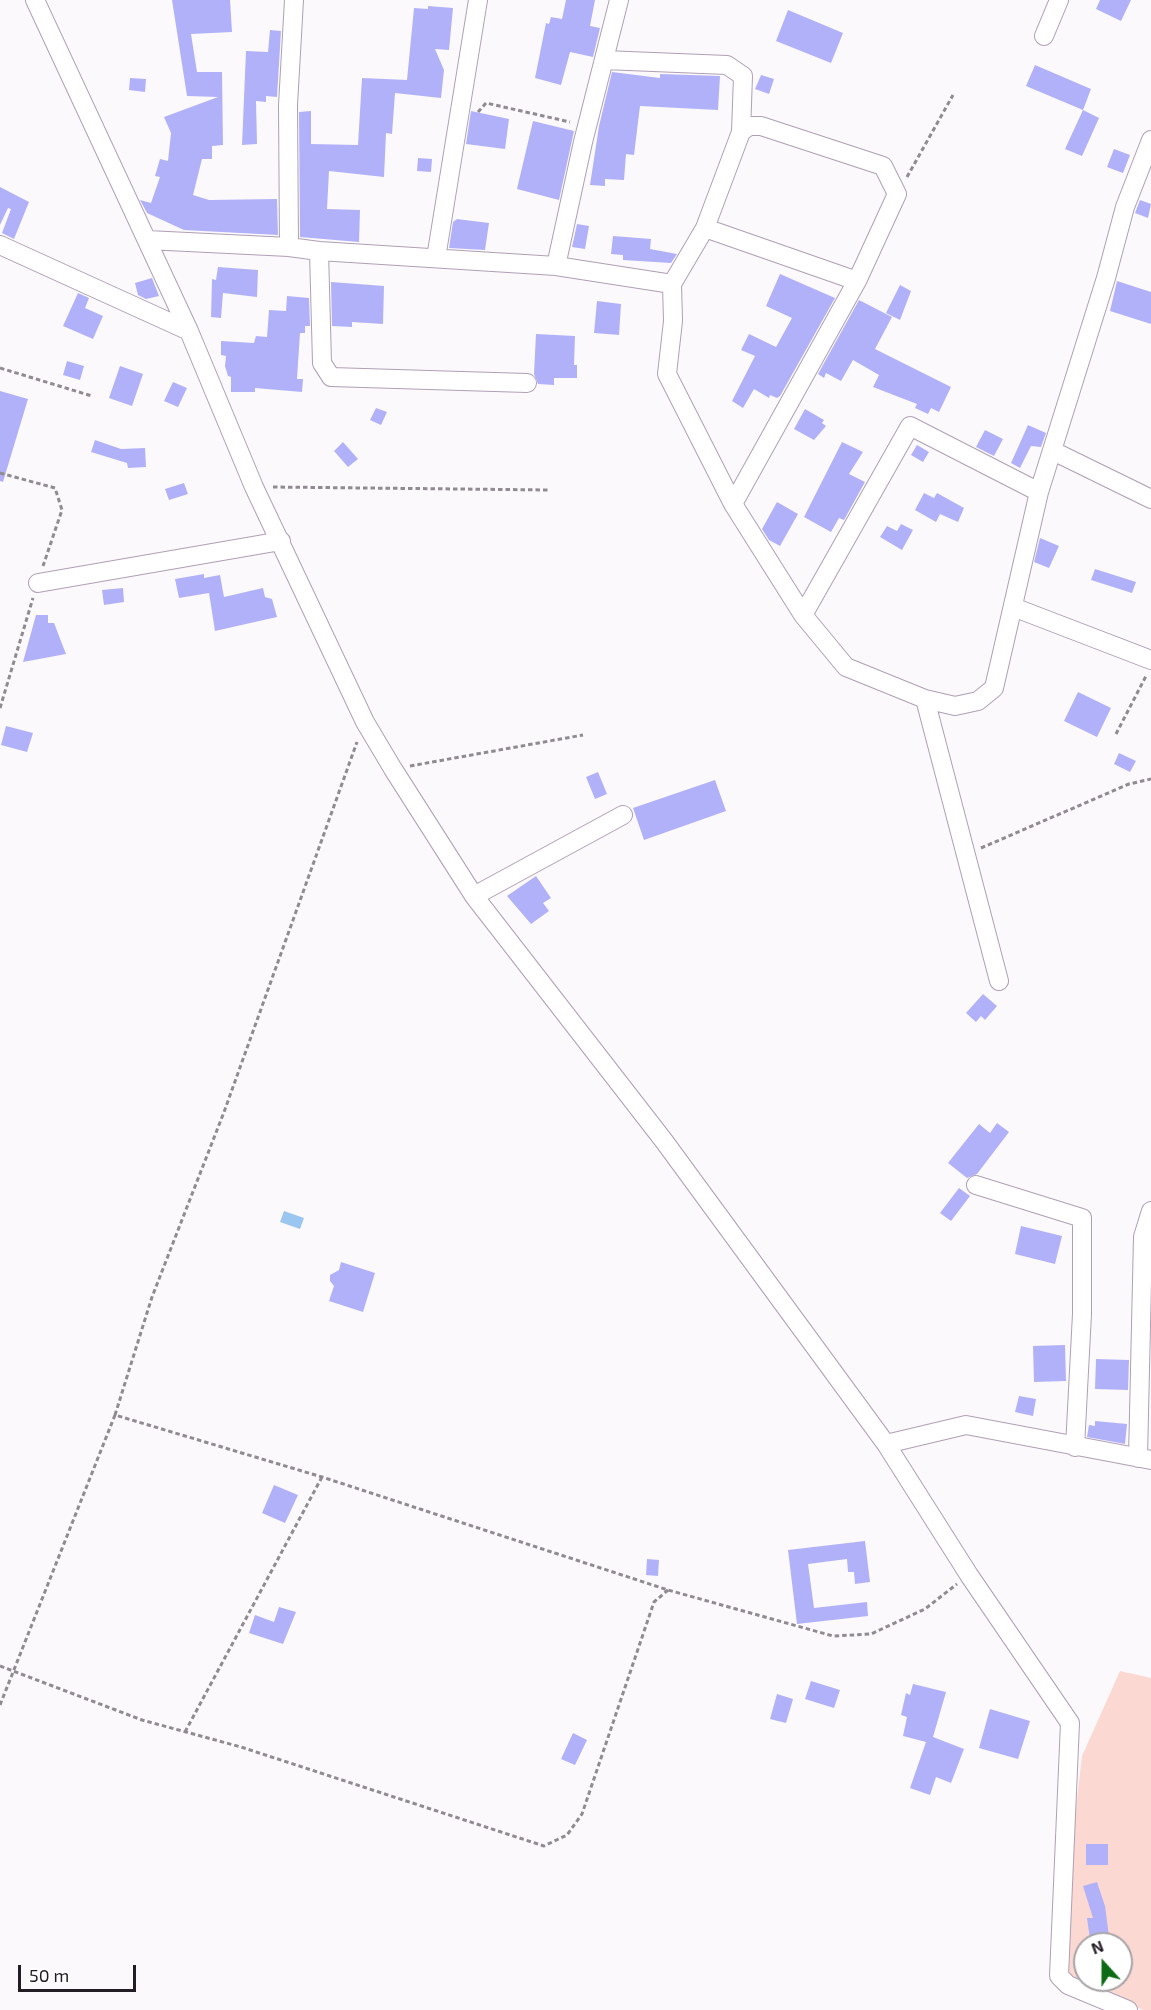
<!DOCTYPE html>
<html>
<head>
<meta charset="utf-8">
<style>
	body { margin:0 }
	#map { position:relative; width:1151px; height:2010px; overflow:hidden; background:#fcf9fd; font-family:"Exo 2",sans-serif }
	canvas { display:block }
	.north { position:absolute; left:1073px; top:1932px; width:60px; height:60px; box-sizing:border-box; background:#fff; border:2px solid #a7a4a7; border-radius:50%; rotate:339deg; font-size:16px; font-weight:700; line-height:24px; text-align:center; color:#221c24 }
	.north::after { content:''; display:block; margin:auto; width:21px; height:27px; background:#0e6b15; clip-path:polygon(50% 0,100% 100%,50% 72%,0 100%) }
	.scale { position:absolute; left:18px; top:1965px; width:118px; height:27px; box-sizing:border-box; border:3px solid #221c24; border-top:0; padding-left:8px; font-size:18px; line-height:21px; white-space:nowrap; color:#221c24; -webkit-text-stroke:4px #fff; paint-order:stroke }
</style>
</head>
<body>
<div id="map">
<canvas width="1151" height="2010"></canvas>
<div class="north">N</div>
<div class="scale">50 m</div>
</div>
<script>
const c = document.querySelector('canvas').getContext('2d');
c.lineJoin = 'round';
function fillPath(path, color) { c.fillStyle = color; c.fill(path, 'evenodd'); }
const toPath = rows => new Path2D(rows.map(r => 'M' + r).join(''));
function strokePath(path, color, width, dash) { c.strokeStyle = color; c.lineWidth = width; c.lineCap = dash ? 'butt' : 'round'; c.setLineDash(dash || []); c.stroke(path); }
fillPath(toPath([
	[1120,1671,1151,1678,1151,2010,1143,2010,1057,1973,1082,1756],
	[1085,1944,1121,1944,1121,1980,1085,1980]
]), '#fbd8d2');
fillPath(toPath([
	[284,1211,304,1218,300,1229,280,1222]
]), '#9ac6f0');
fillPath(toPath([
	[172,0,230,0,232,32,191,34,197,72,222,72,223,145,212,146,212,159,202,159,193,195,209,200,277,199,278,235,184,230,147,213,140,200,151,203,160,177,155,176,160,159,168,161,171,133,164,117,218,97,187,96],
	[566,0,595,0,590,26,600,28,593,57,570,52,561,85,535,78,546,23,549,24,551,17,562,19],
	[1100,0,1131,0,1121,21,1096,9],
	[428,6,453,8,449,50,435,49,444,70,441,98,395,93,392,134,386,133,384,177,329,171,327,209,360,210,359,242,300,237,299,112,311,111,311,144,358,145,362,78,407,80,414,8,428,9],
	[788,10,843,33,831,63,776,41],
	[270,30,281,31,277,97,266,96,266,102,256,101,257,144,242,145,246,51,268,52],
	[1035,65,1091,89,1083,110,1026,86],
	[612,72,660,78,660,74,720,76,718,110,640,106,634,155,626,154,624,180,605,179,605,186,590,185,599,126],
	[761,75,774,79,769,94,755,89],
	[130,78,146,79,145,92,129,90],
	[1083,110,1099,118,1082,156,1065,149],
	[471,111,509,119,505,149,466,144],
	[533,121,574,131,559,200,517,189],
	[1114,149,1130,155,1123,173,1107,167],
	[418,158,432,159,431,172,417,171],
	[0,187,29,202,14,239,2,233,11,209,8,208,0,225],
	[1140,200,1151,204,1148,218,1135,213],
	[457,219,489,223,485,250,449,248,453,222],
	[577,224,589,226,585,249,572,247],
	[613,236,651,239,650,249,677,254,671,263,623,260,623,255,611,254],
	[218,267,258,270,257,297,223,293,221,318,211,317,212,279,216,280],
	[780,274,835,298,780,396,777,398,770,395,769,398,754,389,743,408,732,401,755,356,741,350,749,334,776,347,792,318,766,306],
	[152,278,159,296,146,299,138,295,135,283],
	[1117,281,1151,292,1151,324,1110,311],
	[331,282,384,286,383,324,352,322,352,327,332,326],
	[900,285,911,291,900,320,886,313],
	[78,293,89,298,85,308,103,316,93,339,63,326],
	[287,296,309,298,310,326,305,326,305,333,300,333,297,379,303,379,302,392,255,388,255,392,231,392,231,377,228,376,225,366,226,356,221,355,221,341,254,343,256,336,267,337,269,310,286,311],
	[859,300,892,317,875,349,951,387,939,412,931,408,928,414,915,408,917,404,873,387,879,375,853,360,841,381,826,373,824,378,818,374],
	[597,301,621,304,619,335,594,333],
	[536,334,575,336,574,365,577,365,577,378,554,378,554,385,538,384,534,374],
	[67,361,84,366,80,380,63,375],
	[120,366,143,374,132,406,109,398],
	[173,382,187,388,178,407,164,401],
	[0,391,28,399,3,482,0,481],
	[376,408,387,412,381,425,370,420],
	[805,409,824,420,822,423,826,426,814,440,794,429],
	[1028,425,1046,433,1041,447,1031,446,1020,468,1011,463],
	[985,430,1003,439,994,456,976,447],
	[95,440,121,449,145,448,146,467,128,468,127,463,91,452],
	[343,442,358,459,348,467,334,451],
	[842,442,863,452,849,474,865,482,844,520,839,518,831,532,804,517],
	[917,445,929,452,923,462,911,455],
	[184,483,188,494,169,500,165,489],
	[924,493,934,498,937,493,964,508,958,522,940,514,936,522,915,510],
	[777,502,798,514,780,546,769,540,762,529],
	[901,524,913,530,902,550,880,537,887,526,897,531],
	[1040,538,1059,546,1049,568,1034,562],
	[1095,569,1136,582,1132,593,1091,580],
	[204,574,204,578,220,575,224,597,263,588,265,597,272,599,277,617,215,631,209,593,179,598,175,579],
	[123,588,124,602,104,605,102,590],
	[36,615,48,615,48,623,54,623,66,654,23,662],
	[1078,692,1111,708,1097,737,1064,721],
	[6,726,33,733,27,752,1,745],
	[1119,753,1136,761,1130,772,1114,764],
	[598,772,607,794,595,799,586,777],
	[715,780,726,811,644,840,633,808],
	[536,876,551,898,543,903,549,911,531,924,507,896],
	[983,994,997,1006,985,1020,981,1016,976,1022,966,1013],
	[997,1123,1009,1132,977,1174,967,1178,948,1163,979,1124,990,1133],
	[959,1188,970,1196,951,1221,940,1213],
	[1021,1226,1062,1236,1055,1264,1015,1254],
	[341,1262,375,1273,363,1312,329,1301,334,1286,330,1281,330,1275,339,1270],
	[1065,1345,1066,1381,1034,1382,1033,1346],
	[1096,1359,1129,1360,1128,1390,1095,1389],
	[1019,1396,1036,1399,1033,1416,1015,1412],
	[1095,1421,1127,1424,1125,1444,1087,1437,1089,1425,1095,1426],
	[274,1485,298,1495,285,1523,262,1513],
	[865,1541,870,1582,855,1584,854,1572,848,1572,847,1559,808,1564,814,1608,867,1602,868,1616,797,1624,788,1550],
	[647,1559,659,1560,658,1576,646,1575],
	[279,1607,296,1612,283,1644,249,1633,255,1615,274,1622],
	[811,1681,840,1690,834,1708,805,1699],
	[913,1684,946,1692,933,1737,964,1749,951,1783,936,1777,930,1795,910,1788,926,1742,903,1736,907,1717,901,1715,906,1693,910,1695],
	[777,1694,793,1699,786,1723,770,1719],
	[990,1709,1030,1721,1018,1759,979,1748],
	[573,1733,587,1740,575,1765,561,1759],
	[1086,1844,1108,1844,1108,1865,1086,1865],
	[1097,1882,1105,1906,1109,1936,1090,1939,1087,1918,1093,1918,1083,1886]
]), '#b1b1f9');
const minor = toPath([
	[35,0,189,331,254,487,365,722,393,769,474,896,664,1141,886,1444,969,1575,1070,1723,1059,1976,1068,1985,1128,2010],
	[294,0,288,105,289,247,319,251,322,363,331,377,527,383],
	[1044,36,1059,0],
	[604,60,727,65,743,76,741,132],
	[705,228,857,281],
	[147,240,289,247],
	[0,245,189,331],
	[319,251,556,266,672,284,673,321,667,374,733,504,803,615,846,667,925,699,955,706,978,701,994,688,1039,492,1106,278,1125,207,1151,140],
	[436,258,478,0],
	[556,266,583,142,619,0],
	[672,284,705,228,741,132,749,126,761,126,883,166,897,194,857,281,733,504],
	[1053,451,1151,499],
	[38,583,281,541],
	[1013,607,1151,660],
	[803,615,910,426,1039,492],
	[925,699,999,981],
	[474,896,623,815],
	[976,1185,1082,1218,1082,1314,1075,1447],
	[886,1444,966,1425,1151,1460],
	[1138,1458,1143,1237,1151,1211]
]);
strokePath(minor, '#af9fb4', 20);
strokePath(toPath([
	[478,112,486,103,570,122],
	[907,177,953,95],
	[0,368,92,396],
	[0,473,55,488,62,510,43,566],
	[273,487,550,490],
	[0,708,33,598],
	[1116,734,1146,676],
	[410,766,583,735],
	[981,848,1129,784,1151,779],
	[115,1415,152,1297,224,1112,357,742],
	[0,1666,142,1720,241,1747,544,1846,567,1835,582,1814,654,1602,668,1590],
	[0,1705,115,1415,322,1477,668,1590,833,1636,871,1634,925,1609,957,1584],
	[185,1732,322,1477]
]), '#908b91', 3, [4.5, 3]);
strokePath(minor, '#fff', 18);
</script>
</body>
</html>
